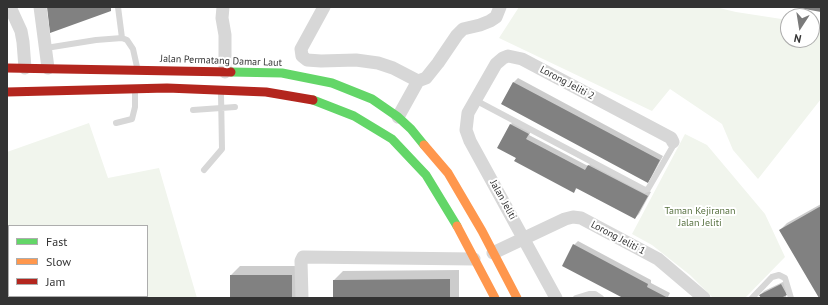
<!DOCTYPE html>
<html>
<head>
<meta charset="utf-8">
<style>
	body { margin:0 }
	#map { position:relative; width:828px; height:305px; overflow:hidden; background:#fff; font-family:"PT Sans",sans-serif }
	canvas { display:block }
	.frame { position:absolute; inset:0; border:8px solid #333; pointer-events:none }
	.legend { position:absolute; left:8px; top:225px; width:140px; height:72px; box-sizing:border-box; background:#fff; border:1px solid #adadad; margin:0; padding:5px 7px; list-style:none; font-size:12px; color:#333 }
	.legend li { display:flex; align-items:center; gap:8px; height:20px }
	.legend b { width:20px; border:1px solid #adadad }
	.north { position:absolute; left:780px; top:8px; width:40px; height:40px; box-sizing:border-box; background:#fff; border:1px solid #adadad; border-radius:50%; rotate:192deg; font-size:11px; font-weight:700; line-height:16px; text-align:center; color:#333 }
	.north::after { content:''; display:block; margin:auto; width:14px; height:18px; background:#7a7a7a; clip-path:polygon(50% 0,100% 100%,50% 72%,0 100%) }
</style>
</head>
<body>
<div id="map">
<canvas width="828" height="305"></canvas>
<div class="frame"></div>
<ul class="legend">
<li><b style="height:5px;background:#63d668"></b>Fast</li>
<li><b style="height:5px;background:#ff974d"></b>Slow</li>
<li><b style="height:5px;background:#b3261e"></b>Jam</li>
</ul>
<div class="north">N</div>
</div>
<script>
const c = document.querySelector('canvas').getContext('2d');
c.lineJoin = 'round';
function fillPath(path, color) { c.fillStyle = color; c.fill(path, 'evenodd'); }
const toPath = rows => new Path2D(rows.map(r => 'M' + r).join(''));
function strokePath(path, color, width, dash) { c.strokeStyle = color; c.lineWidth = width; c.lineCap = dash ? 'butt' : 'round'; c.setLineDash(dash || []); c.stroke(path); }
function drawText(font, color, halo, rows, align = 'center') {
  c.font = font + ' "PT Sans",sans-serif'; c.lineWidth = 4; c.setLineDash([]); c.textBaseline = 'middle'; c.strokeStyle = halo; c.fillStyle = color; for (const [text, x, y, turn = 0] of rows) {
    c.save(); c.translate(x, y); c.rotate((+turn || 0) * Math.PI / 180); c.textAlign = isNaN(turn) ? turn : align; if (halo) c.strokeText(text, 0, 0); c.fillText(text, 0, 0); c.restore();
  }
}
fillPath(toPath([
	[519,7,715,7,736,12,788,20,788,40,812,40,812,24,821,25,821,99,758,179,733,150,722,124,670,89,652,111,499,38],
	[89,123,108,178,159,168,197,298,7,298,7,152],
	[9,226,147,226,147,296,9,296],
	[685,134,707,145,765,214,785,257,745,298,713,298,690,275,652,245,632,234]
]), '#f1f5ed');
fillPath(toPath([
	[518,78,663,156,651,178,648,181,502,104,514,82],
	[514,121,532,130,529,135,588,166,593,161,651,192,639,214,635,218,577,188,574,192,498,147,511,124],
	[821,204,821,298,820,298,780,230,787,223],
	[578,241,651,280,651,283,670,293,668,297,669,298,625,298,574,245],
	[240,266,301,266,297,298,231,298,231,275],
	[459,270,459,298,334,298,334,280,343,271],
	[785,281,790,290,785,295,787,298,762,298,760,295,764,291]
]), '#0003');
fillPath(toPath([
	[47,7,111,7,111,11,50,33],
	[799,7,821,7,821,12,799,8],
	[513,82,660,160,648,183,501,104],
	[510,124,529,134,526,139,585,170,588,165,648,196,635,219,576,188,574,193,514,161,516,158,497,148],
	[821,206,821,298,819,298,779,230],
	[573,244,648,284,647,287,668,298,623,298,562,266],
	[230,275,292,275,292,298,230,298],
	[450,279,450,298,333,298,333,280],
	[781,284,787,295,781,298,761,298,759,295]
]), '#818181');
strokePath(toPath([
	[118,7,122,38],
	[46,48,96,40,122,38,127,40,133,49,137,67],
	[475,100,645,190,648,189,673,146,673,142],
	[193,110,235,107],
	[116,123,132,119,135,107,135,92],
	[204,170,222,149,221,94],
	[576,298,589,294,595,294,601,298],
	[752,298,772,277,779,275,785,278,791,298]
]), '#d7d7d7', 6);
strokePath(toPath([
	[10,7,21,31,23,42,25,68],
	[40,7,48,68],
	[223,7,222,18,225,35,225,72],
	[324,7,301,49,302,56,307,60,321,61,356,60,378,63,393,68,418,81],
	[398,117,418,81,426,78,438,63,457,35,463,29,480,25,490,21,496,17,500,7],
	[493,253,565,219,573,217,581,218,658,259,704,298],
	[302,298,301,261,303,257,474,259],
	[556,298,470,141,466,130,468,113,496,64,503,58,508,56,522,59,671,138,673,142]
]), '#d7d7d7', 13);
strokePath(toPath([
	[231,72,282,73,332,83,372,99,398,117,411,129,424,145],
	[313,100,354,116,392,139,426,175,457,226]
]), '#63d668', 9);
strokePath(toPath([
	[424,145,448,173,482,231,517,298],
	[457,226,495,298]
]), '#ff974d', 9);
strokePath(toPath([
	[7,68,231,72],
	[7,92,167,88,266,92,313,100]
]), '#b3261e', 9);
drawText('10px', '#333', '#fff', [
	["Jalan Permatang Damar Laut",221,61,2],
	["Lorong Jeliti 2",567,83,28],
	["Jalan Jeliti",503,200,61],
	["Lorong Jeliti 1",618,238,28]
]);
drawText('10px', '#56703f', '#fff', [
	["Taman Kejiranan",700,211],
	["Jalan Jeliti",700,223]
]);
</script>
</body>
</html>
